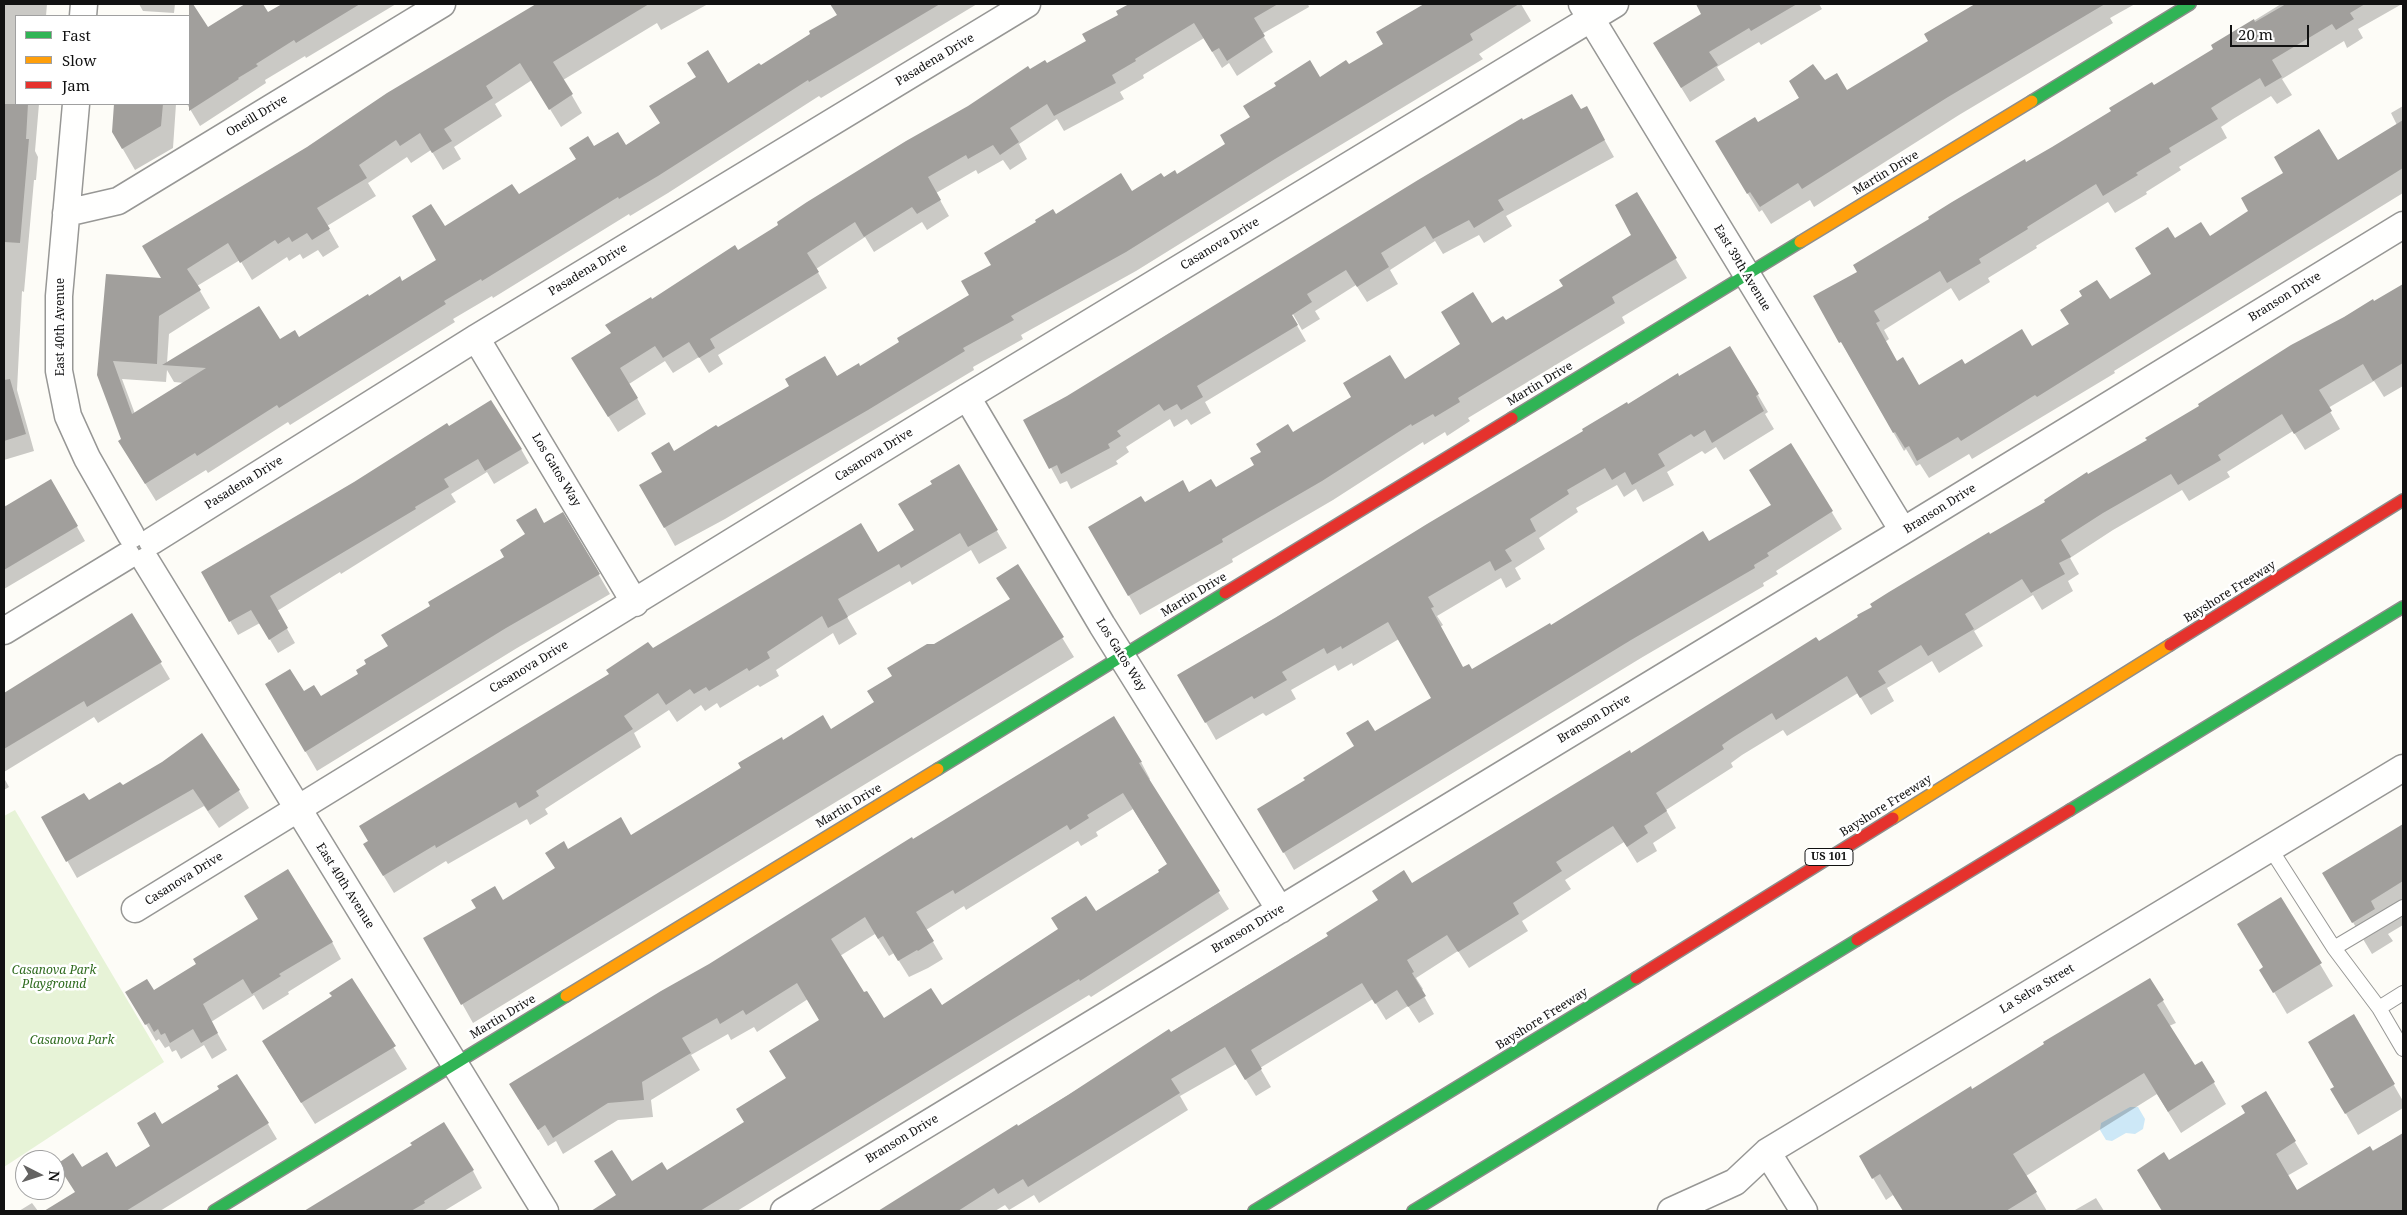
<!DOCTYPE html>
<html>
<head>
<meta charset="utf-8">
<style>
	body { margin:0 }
	#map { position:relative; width:2407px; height:1215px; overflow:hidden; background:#fdfcf7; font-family:"Noto Serif",serif }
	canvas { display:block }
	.frame { position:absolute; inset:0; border:5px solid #111; pointer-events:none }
	.legend { position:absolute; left:15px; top:15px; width:175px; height:90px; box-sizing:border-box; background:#fff; border:1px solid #a0a0a0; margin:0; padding:6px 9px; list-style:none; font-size:15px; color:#111 }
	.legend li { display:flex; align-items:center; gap:10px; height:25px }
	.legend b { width:25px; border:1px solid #a0a0a0 }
	.north { position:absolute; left:15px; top:1150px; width:50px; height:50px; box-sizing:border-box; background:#fff; border:1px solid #a0a0a0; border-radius:50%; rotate:95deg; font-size:14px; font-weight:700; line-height:20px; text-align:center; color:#111 }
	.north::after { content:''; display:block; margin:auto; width:18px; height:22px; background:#646362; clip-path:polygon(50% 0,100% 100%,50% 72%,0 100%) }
	.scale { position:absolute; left:2230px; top:25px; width:79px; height:22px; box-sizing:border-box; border:2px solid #111; border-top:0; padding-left:6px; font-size:15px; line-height:18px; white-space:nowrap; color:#111; -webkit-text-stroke:4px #fff; paint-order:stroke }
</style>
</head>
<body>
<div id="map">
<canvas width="2407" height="1215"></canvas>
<div class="frame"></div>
<ul class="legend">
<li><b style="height:6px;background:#30b455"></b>Fast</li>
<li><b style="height:6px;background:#ff9f0a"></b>Slow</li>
<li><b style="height:6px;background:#e5322d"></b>Jam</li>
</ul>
<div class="north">N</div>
<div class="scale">20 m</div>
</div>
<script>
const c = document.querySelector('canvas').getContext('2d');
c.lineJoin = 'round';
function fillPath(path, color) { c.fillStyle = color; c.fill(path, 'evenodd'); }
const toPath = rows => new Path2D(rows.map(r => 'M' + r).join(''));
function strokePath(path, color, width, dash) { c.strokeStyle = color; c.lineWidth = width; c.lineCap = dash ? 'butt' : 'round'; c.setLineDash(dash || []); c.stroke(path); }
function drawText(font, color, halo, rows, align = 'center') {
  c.font = font + ' "Noto Serif",serif'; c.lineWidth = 5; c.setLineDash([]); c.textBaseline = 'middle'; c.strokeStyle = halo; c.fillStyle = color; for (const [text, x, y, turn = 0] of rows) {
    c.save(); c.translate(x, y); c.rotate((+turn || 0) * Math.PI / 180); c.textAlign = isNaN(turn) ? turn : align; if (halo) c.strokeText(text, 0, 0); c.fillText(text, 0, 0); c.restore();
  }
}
fillPath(toPath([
	[15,810,164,1062,4,1167,4,816]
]), '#e7f3d7');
fillPath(toPath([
	[2130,1107,2138,1107,2145,1119,2143,1129,2135,1134,2126,1133,2112,1141,2106,1140,2100,1130,2101,1123]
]), '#cde8f7');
fillPath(toPath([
	[4,4,47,4,46,16,16,16,16,104,39,104,35,151,38,157,36,180,34,180,24,292,22,291,17,390,34,451,4,460],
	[139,4,175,4,174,13,143,11],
	[247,4,262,4,268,14,284,4,396,4,306,58,305,56,265,80,266,83,200,126,187,104,189,22,199,16,207,29],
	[540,4,708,4,661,30,657,23,563,80,582,113,561,127,532,80,495,104,502,116,454,147,461,159,443,170,431,150,411,163,407,157,368,183,376,196,327,226,339,247,323,257,318,250,303,259,300,254,289,261,287,257,252,280,240,260,197,286,210,308,169,334,167,363,298,338,369,297,402,283,438,260,445,228,518,196,594,148,625,146,727,84,761,67,838,16,835,10,846,4,977,4,821,98,819,96,668,193,630,216,629,214,493,298,492,296,453,319,455,322,290,425,288,422,208,473,206,470,156,501,130,459,98,375,163,279,347,124,388,94],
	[167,370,174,382,185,383,135,414,122,379,166,382],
	[1131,4,1308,4,1309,7,1262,34,1273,52,1237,76,1229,63,1222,68,1204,38,1143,75,1144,78,1120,92,1124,99,1064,131,1057,119,1019,144,1027,159,1010,170,1003,160,978,174,976,170,936,193,949,216,927,230,922,222,874,252,865,237,816,269,827,288,718,355,723,364,709,373,699,357,673,373,665,361,629,384,646,414,618,432,582,374,612,334,652,301,738,251,1029,71,1047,65,1088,41,1119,15,1117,12],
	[1426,4,1521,4,1531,21,1479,54,1483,59,1286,178,1136,271,1021,335,1023,339,973,367,974,370,725,519,675,546,641,485,664,473,674,452,717,429,860,368,971,296,992,265,1056,215,1131,192,1164,178,1176,176,1226,145,1320,78,1348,66,1384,44,1378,33],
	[1708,4,1819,4,1822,9,1761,45,1759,42,1717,67,1725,80,1690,102,1663,58,1703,14,1700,9],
	[1976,4,2135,4,2110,18,2113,23,1959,115,1814,207,1810,200,1771,224,1762,210,1759,212,1727,160,1758,124,1824,82,1847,92,1930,42],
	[2281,4,2402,4,2358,29,2363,38,2347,48,2344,41,2282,79,2292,95,2277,104,2271,96,2233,119,2221,127,2227,138,2179,167,2181,170,2146,192,2147,194,2115,213,2108,202,2036,246,2037,248,1988,278,1990,282,1959,301,1951,288,1884,330,1889,339,1885,342,1897,362,1919,386,1965,366,2032,348,2152,275,2174,240,2209,237,2397,125,2391,113,2403,106,2403,193,2114,371,2115,373,1972,459,1969,454,1929,478,1920,464,1916,466,1906,449,1904,451,1815,296,1859,272,2026,164,2215,49,2213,46],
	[115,104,176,104,173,148,135,170,113,132],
	[1581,111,1595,123,1614,157,1506,216,1512,226,1484,243,1479,235,1443,254,1435,241,1390,270,1398,284,1367,302,1356,285,1315,311,1320,319,1302,330,1290,309,1288,310,1306,341,1205,402,1211,413,1191,425,1187,419,1174,427,1170,419,1126,447,1129,452,1116,461,1118,464,1071,489,1067,481,1060,484,1025,421,1068,397,1168,334,1523,122],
	[1637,194,1687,278,1622,317,1625,323,1468,418,1470,421,1447,436,1445,432,1424,445,1423,442,1333,500,1232,559,1233,562,1140,615,1090,527,1144,503,1216,489,1256,465,1292,433,1404,381,1491,325,1505,322,1564,287,1633,235],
	[2403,285,2403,386,2384,397,2374,381,2328,408,2340,429,2305,450,2293,431,2227,472,2230,477,2189,501,2182,490,2113,530,2070,558,2079,574,2068,581,2073,591,2042,610,2033,595,1974,631,1983,646,1939,673,1932,661,1887,688,1894,701,1871,715,1858,693,1787,736,1783,730,1742,755,1731,763,1733,767,1666,810,1676,828,1653,843,1657,851,1637,863,1624,842,1565,880,1571,889,1522,921,1528,931,1469,968,1458,951,1416,978,1423,989,1421,991,1434,1014,1419,1023,1408,1006,1386,1020,1373,999,1260,1068,1271,1087,1256,1096,1236,1064,1180,1096,1188,1110,1039,1203,1034,1195,1009,1210,1005,1205,995,1211,879,1211,1411,885,1819,643,1989,536,2047,503,2087,475,2148,441],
	[1730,347,1768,412,1765,414,1774,429,1724,460,1716,447,1705,454,1702,451,1667,472,1674,485,1643,502,1636,489,1624,497,1617,485,1576,508,1578,512,1539,538,1545,549,1515,568,1521,579,1506,588,1501,578,1437,616,1443,625,1440,627,1463,668,1472,671,1709,543,1772,506,1791,445,1842,529,1776,571,1778,574,1763,583,1764,586,1641,658,1294,870,1259,809,1307,781,1374,733,1433,698,1399,639,1353,666,1352,663,1338,671,1335,665,1291,690,1296,699,1266,716,1263,713,1216,740,1179,675],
	[448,427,521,449,529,463,494,484,487,472,451,494,456,502,341,574,340,572,277,611,295,643,278,653,260,623,238,635,203,573],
	[958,466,1007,548,979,564,971,550,912,585,910,581,847,617,857,634,839,645,833,633,776,670,779,676,760,687,758,685,720,708,717,703,705,711,701,705,677,722,669,710,634,733,641,747,545,809,548,814,530,825,527,819,448,864,446,861,394,893,375,862,652,650,877,553,915,531,934,484],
	[51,481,85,541,4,589,4,503,6,507],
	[563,514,610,594,517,648,317,771,266,684,320,698,360,674,432,606,506,558,544,525],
	[1018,566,1074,657,473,1023,425,938,503,902,556,869,568,850,631,837,783,741,831,730,876,703,935,646,1010,600],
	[132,615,170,679,98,723,94,717,4,772,4,694],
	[1141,762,1150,779,1149,780,1229,909,1091,997,1089,995,1035,1028,737,1211,594,1211,617,1196,596,1162,632,1183,667,1172,745,1123,787,1079,820,1020,808,999,757,1032,754,1027,731,1040,728,1034,691,1055,700,1070,651,1100,653,1117,618,1120,563,1154,556,1141,548,1146,521,1101,710,965,913,841],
	[1133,809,1168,865,1161,872,942,1007,884,1019,864,994,840,956,875,934,889,956,894,953,909,977,928,968,943,959,926,930,964,906,966,910,1078,841,1081,846,1098,836,1096,832],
	[163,763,239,791,249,808,219,828,204,806,77,878,43,818,88,802,122,787],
	[4,778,9,787,4,790],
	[2403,825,2403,925,2388,934,2393,941,2372,954,2324,874],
	[2281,899,2333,986,2287,1014,2261,970,2264,968],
	[332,942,341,959,288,992,289,994,263,1010,254,995,211,1022,227,1050,212,1059,204,1045,181,1059,176,1050,172,1052,169,1046,165,1048,159,1039,156,1041,127,992,153,992],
	[2150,979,2176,1023,2169,1026,2194,1067,2214,1083,2226,1104,2181,1133,2157,1094,2026,1176,2047,1211,1904,1211,1893,1195,1886,1200,1873,1178,1972,1090],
	[352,980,407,1069,315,1124,276,1063,333,997],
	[2354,1016,2403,1101,2403,1108,2358,1135,2332,1089,2335,1087],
	[2265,1092,2308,1164,2287,1176,2297,1192,2403,1134,2403,1211,2163,1211,2151,1192,2168,1161,2246,1114],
	[268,1124,277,1139,160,1211,47,1211,76,1193,82,1169,116,1168,152,1147,161,1126],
	[414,1146,473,1171,482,1188,444,1211,307,1211],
	[2096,1198,2104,1211,2076,1211,2075,1210],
	[32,1203,38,1211,19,1211]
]), '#0003');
fillPath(toPath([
	[189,4,193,4,208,27,245,4,263,4,268,12,282,4,360,4,296,43,294,40,256,64,258,66,238,78,239,79,189,111],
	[536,4,649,4,553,62,573,94,549,110,520,63,486,86,493,98,444,129,452,141,432,153,420,133,400,146,396,140,359,165,367,178,317,208,330,229,312,240,307,233,292,242,289,237,278,244,275,240,240,263,228,243,187,269,201,290,159,316,157,364,113,361,132,414,206,368,162,365,259,306,280,339,295,330,299,337,368,294,369,296,400,276,402,281,436,260,412,216,431,204,445,226,512,184,519,194,576,159,569,148,588,136,594,146,618,132,626,145,660,123,649,106,696,77,687,63,708,50,728,83,759,63,761,65,810,34,809,31,837,15,830,4,940,4,809,82,808,80,658,176,619,199,618,197,482,281,481,279,444,301,446,304,279,408,277,405,197,456,195,453,145,484,118,441,121,439,97,375,106,274,161,278,142,246,307,147,387,93],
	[1129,4,1278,4,1254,18,1265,36,1227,61,1219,48,1212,52,1194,23,1135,59,1136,61,1112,75,1116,83,1054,116,1047,104,1010,128,1019,142,1000,155,993,145,968,159,966,155,928,177,941,200,917,214,912,207,864,237,855,222,807,253,819,272,710,339,715,348,699,358,689,342,663,358,655,346,620,368,638,398,608,417,571,358,611,333,605,325,651,297,652,299,735,245,738,250,778,225,777,222,807,202,906,141,968,106,1028,66,1030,69,1045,60,1047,63,1086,41,1082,34,1118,15,1116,11],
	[1424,4,1519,4,1470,34,1473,40,1275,159,1126,252,1011,316,1014,320,963,348,965,351,868,410,664,528,639,485,662,472,651,453,669,442,674,451,716,425,718,427,789,386,785,379,825,356,837,376,859,363,860,366,899,342,897,338,969,295,961,281,991,265,984,253,1036,222,1035,220,1053,209,1056,214,1121,173,1132,191,1161,173,1164,177,1175,170,1177,174,1225,144,1220,135,1250,117,1243,106,1276,86,1274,83,1310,60,1320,77,1346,60,1349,64,1383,44,1376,32],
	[1696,4,1797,4,1751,31,1749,28,1709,52,1718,65,1681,88,1653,43,1701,14],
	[1975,4,2105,4,1948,97,1802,189,1798,183,1760,207,1750,192,1747,194,1715,141,1755,117,1758,122,1799,98,1789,81,1813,64,1825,80,1837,73,1847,90,1928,41,1924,34],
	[2286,4,2365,4,2350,13,2354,19,2336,30,2332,24,2272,60,2282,77,2265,87,2260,78,2222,101,2211,108,2218,119,2169,148,2171,152,2136,173,2138,175,2103,196,2096,184,2027,227,2028,229,1979,259,1981,263,1947,283,1940,271,1874,311,1880,321,1876,323,1897,361,1903,357,1919,385,1962,359,1965,364,2022,329,2032,346,2069,324,2060,310,2082,296,2079,291,2097,280,2110,299,2151,274,2135,248,2168,227,2175,238,2201,222,2210,236,2248,211,2241,198,2283,173,2274,157,2319,129,2338,160,2403,120,2403,168,2037,397,2035,395,1961,441,1958,437,1917,461,1909,446,1905,448,1895,432,1893,433,1841,342,1839,343,1813,296,1857,272,1853,265,1929,219,1928,217,1952,202,2025,159,2026,162,2052,147,2111,111,2109,108,2152,82,2154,85,2213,49,2211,45,2254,19,2255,22],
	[1572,94,1581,109,1587,106,1605,140,1498,200,1504,210,1474,228,1469,220,1433,239,1425,226,1381,253,1389,267,1357,287,1346,270,1307,294,1312,302,1292,315,1298,325,1197,386,1203,397,1181,410,1177,404,1164,411,1159,404,1117,431,1121,436,1108,444,1110,448,1061,474,1057,465,1049,469,1023,420,1067,396,1418,180,1522,118,1523,120],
	[4,104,28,104,26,139,29,139,20,243,4,242],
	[114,104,163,104,161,126,122,149,112,132],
	[1637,192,1677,258,1612,297,1615,303,1458,398,1460,402,1435,417,1433,414,1412,426,1411,424,1322,481,1222,539,1223,542,1128,596,1088,527,1141,496,1145,502,1183,480,1189,492,1211,479,1216,487,1254,465,1250,458,1261,452,1256,444,1288,424,1293,432,1351,397,1343,383,1390,355,1405,379,1460,344,1441,312,1473,292,1492,323,1503,316,1506,320,1563,286,1559,280,1631,235,1615,205],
	[2403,284,2403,363,2373,381,2363,364,2319,390,2332,411,2294,434,2282,414,2218,455,2221,460,2178,485,2171,474,2103,513,2061,540,2071,557,2059,563,2065,574,2031,593,2022,579,1965,614,1974,629,1928,656,1921,645,1878,671,1886,683,1860,698,1847,676,1776,720,1772,713,1732,738,1722,745,1724,749,1656,793,1667,811,1644,826,1648,833,1627,847,1613,826,1556,862,1562,871,1513,903,1519,914,1458,952,1447,935,1407,960,1414,972,1412,973,1426,996,1408,1007,1397,990,1375,1004,1362,983,1251,1050,1262,1069,1245,1080,1225,1047,1171,1079,1180,1093,1028,1187,1023,1179,998,1194,994,1188,958,1211,878,1211,1017,1124,1018,1126,1068,1095,1169,1029,1171,1032,1328,936,1326,933,1378,900,1372,891,1404,870,1412,883,1630,750,1631,753,1816,637,1819,641,1858,617,1857,615,1872,607,1870,604,1889,592,1989,532,1990,534,2045,502,2044,500,2087,472,2088,474,2147,440,2145,438,2199,406,2198,404,2291,345,2344,317,2373,299,2374,301],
	[1730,346,1759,394,1756,396,1764,411,1712,443,1705,430,1694,437,1691,434,1658,454,1665,466,1632,485,1625,472,1612,480,1605,468,1567,490,1569,494,1530,519,1536,531,1505,550,1512,561,1495,571,1490,561,1428,597,1434,607,1431,608,1463,667,1469,664,1472,669,1550,623,1551,625,1703,531,1709,541,1771,505,1749,470,1791,443,1833,511,1767,553,1769,556,1754,565,1755,568,1631,640,1283,853,1257,809,1305,780,1303,778,1354,746,1346,733,1368,720,1375,731,1431,698,1388,622,1342,649,1341,646,1327,654,1324,648,1282,672,1287,680,1254,699,1252,696,1205,723,1177,675,1275,618,1427,524,1583,431,1582,429,1627,402,1628,404,1678,373,1679,376],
	[10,379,26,434,4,441,4,380],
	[491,400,522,449,485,471,478,459,444,479,449,487,415,507,416,509,270,596,288,628,269,640,251,610,229,622,201,572,354,482,447,423,449,426],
	[959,464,998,530,968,547,960,533,901,568,899,564,838,599,848,617,828,628,822,616,767,652,770,658,749,671,747,668,709,691,706,687,694,694,690,689,666,705,658,693,624,716,633,729,536,791,539,796,519,808,516,802,436,848,435,845,383,876,363,844,368,841,359,826,609,674,606,670,648,642,653,648,861,523,878,552,914,530,898,504,932,484,930,481],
	[51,479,78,526,4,570,4,507],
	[536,508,544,523,563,512,600,574,506,628,305,752,265,684,290,669,304,691,314,685,321,696,358,674,356,670,366,664,364,660,388,646,381,635,430,606,428,602,504,557,500,550,525,534,516,520],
	[1018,564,1064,637,461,1005,423,938,476,908,471,900,495,886,503,900,555,868,545,853,564,841,568,849,621,817,631,835,741,768,738,763,782,737,783,740,823,715,831,729,874,702,867,691,892,676,887,668,927,644,934,644,1010,599,996,578],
	[132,613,162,662,87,707,84,701,4,749,4,693],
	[1114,716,1142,762,1139,763,1220,891,1080,981,1079,979,1026,1011,700,1211,591,1211,616,1195,594,1161,612,1150,632,1181,662,1162,667,1170,744,1122,736,1109,786,1078,769,1051,819,1020,797,983,746,1015,743,1010,720,1024,717,1018,682,1038,691,1053,642,1082,644,1100,608,1103,553,1138,545,1125,538,1130,509,1084,661,991,709,964,912,837,913,839],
	[1123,793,1167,864,1158,870,1159,872,1096,911,1086,896,1051,918,1058,929,942,1005,931,988,884,1018,867,991,864,992,831,939,865,917,878,939,883,936,898,961,917,950,918,951,934,941,916,912,953,890,955,894,1067,825,1070,830,1089,818,1087,815],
	[202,733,240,790,208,811,193,789,66,862,41,817,84,793,89,800,120,782,123,785,162,762],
	[2403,824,2403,881,2371,901,2375,909,2352,923,2322,873],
	[288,869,333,942,279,974,281,976,252,994,243,979,203,1004,218,1033,201,1043,193,1029,170,1043,165,1033,161,1035,158,1029,154,1032,149,1023,145,1025,125,992,147,979,154,990,196,964,193,959,258,919,244,896],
	[2281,897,2322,963,2273,993,2259,970,2263,967,2237,924],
	[352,978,396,1046,301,1103,262,1041,332,996,329,993],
	[2150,978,2164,1000,2157,1005,2195,1065,2202,1061,2215,1082,2168,1112,2144,1073,2013,1154,2037,1192,2006,1211,1903,1211,1880,1174,1872,1179,1859,1156,1971,1086,1972,1089,2044,1044,2043,1042],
	[2354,1014,2395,1084,2345,1114,2330,1089,2334,1087,2308,1042],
	[237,1074,269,1123,126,1211,44,1211,75,1192,57,1164,73,1153,82,1167,107,1152,116,1167,150,1146,137,1123,155,1112,162,1124,219,1089,217,1086],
	[2266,1091,2296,1141,2276,1154,2297,1190,2370,1146,2373,1151,2403,1133,2403,1211,2162,1211,2137,1170,2164,1152,2169,1160,2245,1113,2241,1106],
	[444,1122,474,1170,424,1201,425,1203,411,1211,304,1211,412,1145,410,1143]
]), '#a19f9c');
const lane = toPath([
	[2270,848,2334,948,2379,1008,2403,1049],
	[2334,948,2403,907],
	[2379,1008,2403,993]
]);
const street = toPath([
	[1582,4,1903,531],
	[83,16,84,4],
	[76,104,59,296,59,371,68,416,87,458,131,535],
	[66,213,118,201,442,4],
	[476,338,635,603],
	[967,397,1102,625,1280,910],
	[152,541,476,338,1027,4],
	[146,561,545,1211],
	[4,631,127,556],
	[135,909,967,397,1615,4],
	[1767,1152,1804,1211],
	[784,1211,1903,531,2403,225],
	[1671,1211,1735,1182,1767,1152,2403,768]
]);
const fast = toPath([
	[2032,101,2190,4],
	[1512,418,1800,242],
	[938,769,1225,593],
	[2070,810,2403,607],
	[214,1211,566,996],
	[1254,1211,1636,978],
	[1413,1211,1857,940]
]);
const slow = toPath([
	[1800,242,2032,101],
	[1893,818,2170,645],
	[566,996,938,769]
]);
const jam = toPath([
	[1225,593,1512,418],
	[2170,645,2403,500],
	[1857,940,2070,810],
	[1636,978,1893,818]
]);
strokePath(lane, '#979795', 16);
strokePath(street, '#979795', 29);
strokePath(fast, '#8e8d8b', 14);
strokePath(slow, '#8e8d8b', 14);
strokePath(jam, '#8e8d8b', 14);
strokePath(lane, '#fffffe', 14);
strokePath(street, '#fffffe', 26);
strokePath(fast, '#30b455', 11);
strokePath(slow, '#ff9f0a', 11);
strokePath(jam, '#e5322d', 11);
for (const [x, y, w] of [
	[1829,857,48]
]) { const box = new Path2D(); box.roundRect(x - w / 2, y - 8.5, w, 17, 4); c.fillStyle = '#fff'; c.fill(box); strokePath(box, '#111', 1); }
drawText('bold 11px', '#111', null, [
	["US 101",1829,857]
]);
drawText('12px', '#111', '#fff', [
	["Pasadena Drive",935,60,-31],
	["Oneill Drive",257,116,-31],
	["Martin Drive",1886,173,-31],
	["Casanova Drive",1220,244,-31],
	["East 39th Avenue",1742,268,59],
	["Pasadena Drive",588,270,-31],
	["Branson Drive",2285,297,-32],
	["East 40th Avenue",61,327,-90],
	["Martin Drive",1540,384,-31],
	["Casanova Drive",874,455,-32],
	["Los Gatos Way",556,470,59],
	["Pasadena Drive",244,483,-32],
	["Branson Drive",1940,509,-32],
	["Bayshore Freeway",2230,592,-32],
	["Martin Drive",1194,595,-31],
	["Los Gatos Way",1121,655,58],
	["Casanova Drive",529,667,-31],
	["Branson Drive",1594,719,-31],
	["Martin Drive",849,806,-31],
	["Bayshore Freeway",1886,806,-32],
	["Casanova Drive",184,879,-32],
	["East 40th Avenue",345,886,58],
	["Branson Drive",1248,929,-31],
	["La Selva Street",2037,989,-31],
	["Martin Drive",503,1017,-31],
	["Bayshore Freeway",1542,1019,-32],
	["Branson Drive",902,1139,-31]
]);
drawText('italic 12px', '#2f6b1f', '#fff', [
	["Casanova Park",54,971],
	["Playground",54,985],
	["Casanova Park",72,1041]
]);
</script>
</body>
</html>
